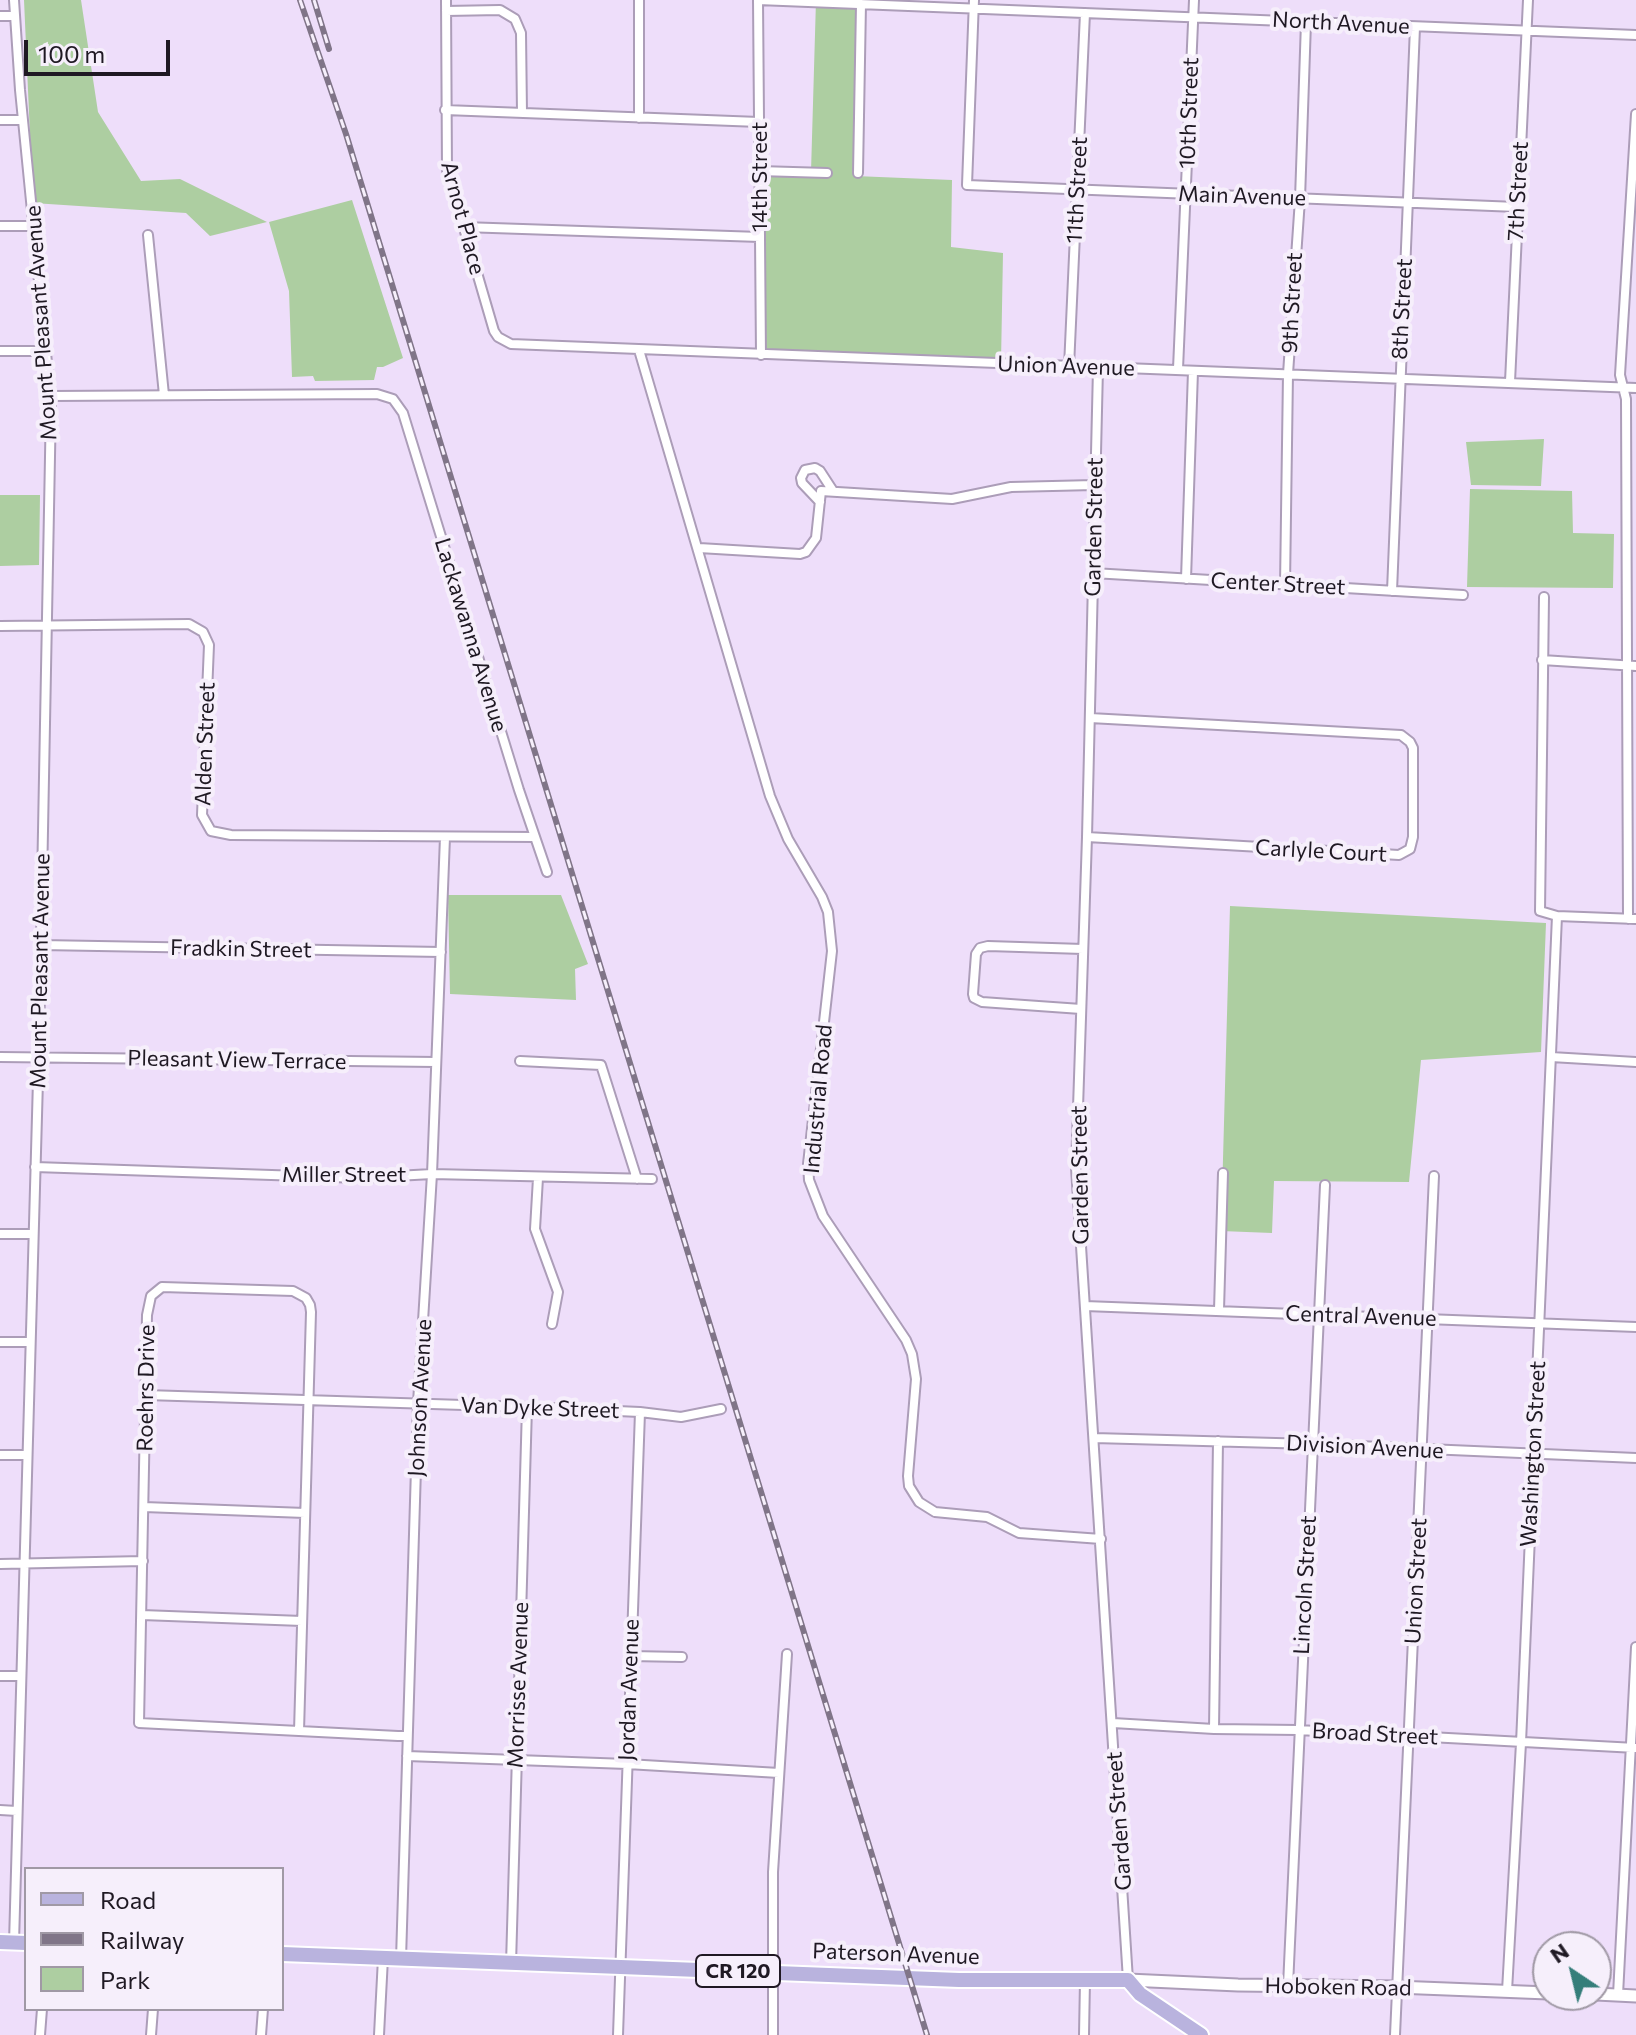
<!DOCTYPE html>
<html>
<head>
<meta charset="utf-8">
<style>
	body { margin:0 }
	#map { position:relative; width:1636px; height:2035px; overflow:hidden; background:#eedefa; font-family:Commissioner,sans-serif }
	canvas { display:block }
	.legend { position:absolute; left:24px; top:1867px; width:260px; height:144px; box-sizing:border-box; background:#f6effb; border:2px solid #a099a5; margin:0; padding:10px 14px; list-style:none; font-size:24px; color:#1f1923 }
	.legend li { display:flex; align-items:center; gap:16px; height:40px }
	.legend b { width:40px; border:2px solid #a099a5 }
	.north { position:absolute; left:1532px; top:1931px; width:80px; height:80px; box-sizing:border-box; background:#f6effb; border:2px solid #a099a5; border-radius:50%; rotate:325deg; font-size:22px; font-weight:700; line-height:32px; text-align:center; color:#1f1923 }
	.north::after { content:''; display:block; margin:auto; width:28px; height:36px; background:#357e7a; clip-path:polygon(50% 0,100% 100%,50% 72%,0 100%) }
	.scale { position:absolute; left:24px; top:40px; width:146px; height:36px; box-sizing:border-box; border:4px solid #1f1923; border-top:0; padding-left:10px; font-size:24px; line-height:28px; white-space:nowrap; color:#1f1923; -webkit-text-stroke:6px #f6effb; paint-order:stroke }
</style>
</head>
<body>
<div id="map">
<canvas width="1636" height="2035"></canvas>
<ul class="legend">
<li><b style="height:10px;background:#b9b3de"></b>Road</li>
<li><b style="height:10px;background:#807588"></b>Railway</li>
<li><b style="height:22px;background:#adcea1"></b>Park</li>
</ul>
<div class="north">N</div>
<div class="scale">100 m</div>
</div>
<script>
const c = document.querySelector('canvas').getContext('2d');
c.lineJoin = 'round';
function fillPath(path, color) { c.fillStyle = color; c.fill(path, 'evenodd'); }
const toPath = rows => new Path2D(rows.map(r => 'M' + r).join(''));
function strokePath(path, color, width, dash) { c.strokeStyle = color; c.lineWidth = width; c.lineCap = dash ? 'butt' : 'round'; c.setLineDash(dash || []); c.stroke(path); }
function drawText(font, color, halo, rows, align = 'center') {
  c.font = font + ' Commissioner,sans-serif'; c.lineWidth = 8; c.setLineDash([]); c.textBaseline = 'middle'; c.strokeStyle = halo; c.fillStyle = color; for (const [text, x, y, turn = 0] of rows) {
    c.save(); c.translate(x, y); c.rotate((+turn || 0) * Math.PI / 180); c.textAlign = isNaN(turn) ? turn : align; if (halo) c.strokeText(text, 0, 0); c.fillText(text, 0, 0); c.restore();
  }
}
fillPath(toPath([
	[24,0,81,0,98,112,141,181,180,179,267,222,210,236,186,213,33,203],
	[816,0,864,2,855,176,952,180,951,247,1003,253,1001,362,757,351,760,168,811,172],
	[352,200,403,358,383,367,377,367,374,380,315,381,313,376,292,377,289,291,269,222],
	[1544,439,1541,486,1471,485,1466,442],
	[1470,489,1572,491,1573,533,1614,534,1613,588,1467,587],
	[0,495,40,495,39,565,0,566],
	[448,895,561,895,588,964,575,969,576,1000,450,994],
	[1230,906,1546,923,1541,1052,1421,1060,1409,1182,1274,1181,1272,1233,1221,1231]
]), '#adcea1');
const minor = toPath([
	[446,0,447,170,494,331,498,337,511,344,1636,388],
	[758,0,1636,35],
	[758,0,761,355],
	[974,0,967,185,1517,207],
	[446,11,500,10,515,19,521,33,522,113],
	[0,16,15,16],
	[445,110,759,122],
	[639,118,639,0],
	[0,120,23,120],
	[759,171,827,173],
	[858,173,861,4],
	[0,226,34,226],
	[463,227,760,237],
	[148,235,164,395],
	[639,350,770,796,788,839,822,897,828,912,832,951,808,1164,809,1180,823,1216,906,1340,912,1354,916,1379,908,1476,909,1486,919,1502,935,1512,987,1517,1019,1533,1101,1539],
	[0,351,46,351],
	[1069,367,1085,13],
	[1098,368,1087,837,1076,1168,1128,1980],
	[1178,369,1194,0],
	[1510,382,1528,0],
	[51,396,377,394,393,399,403,413,519,790,547,872],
	[820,502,802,483,801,478,805,470,815,468,820,471,833,491],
	[699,548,800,554,806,552,816,538,821,491,952,499,1011,487,1094,485],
	[1093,573,1463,595],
	[1186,579,1193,371],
	[1285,585,1288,374,1300,199,1306,22],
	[1392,591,1415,27],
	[1544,597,1540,911,1557,916,1636,919],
	[0,626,189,624,203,632,209,645,202,815,211,831,231,835,535,837],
	[1542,660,1636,666],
	[1087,837,1399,855,1410,849,1413,837,1413,748,1410,742,1401,735,1090,718],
	[1628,919,1626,399,1620,375,1636,114],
	[41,945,441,952],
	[1081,1009,982,1002,974,998,973,994,976,954,980,948,988,946,1083,949],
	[0,1057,436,1062],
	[1551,1057,1636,1062],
	[520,1061,601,1065,637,1179],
	[35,1167,360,1178,432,1174,652,1179],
	[538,1178,535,1229,558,1292,552,1324],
	[0,1234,33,1234],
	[1085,1306,1636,1327],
	[1219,1310,1223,1173],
	[0,1342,30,1342],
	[146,1395,527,1407,640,1412,681,1417,721,1409],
	[1094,1438,1312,1444,1636,1458],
	[0,1455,27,1455],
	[144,1507,305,1513],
	[0,1564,143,1561],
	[142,1615,302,1621],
	[631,1656,682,1657],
	[0,1676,21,1676],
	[1113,1723,1214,1729,1298,1730,1636,1748],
	[1214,1729,1218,1441],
	[299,1731,311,1312,310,1305,306,1298,293,1291,162,1287,151,1296,147,1315,139,1723,299,1731,398,1736,407,1736],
	[407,1756,627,1764,779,1773],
	[0,1810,17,1811],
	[14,1943,39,1044,51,403,20,90,14,0],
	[401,1959,418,1403,432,1174,445,837],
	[511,1964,527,1407],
	[1288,1986,1325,1185],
	[1507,1991,1521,1743,1557,916],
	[1618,1995,1636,1647],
	[40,2035,42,2009],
	[151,2035,153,2009],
	[261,2035,263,2009],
	[379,2035,383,1958],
	[618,2035,640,1412],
	[773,2035,773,1872,787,1654],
	[1084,2035,1085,1980],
	[1395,2035,1434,1176]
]);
const tertiary = toPath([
	[1128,1980,1238,1985,1396,1987,1548,1993],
	[1596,1994,1636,1996]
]);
const primary = toPath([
	[0,1942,26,1943],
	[282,1954,959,1980,1128,1980,1140,1994,1201,2035]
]);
strokePath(minor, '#ac9db8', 12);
strokePath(tertiary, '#ac9db8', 15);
strokePath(primary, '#fff', 18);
strokePath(minor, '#fff', 8);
strokePath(tertiary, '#fff', 11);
strokePath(primary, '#b9b3de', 14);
const rail = toPath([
	[300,0,346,134,927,2035],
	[314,0,329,49]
]);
strokePath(rail, '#807588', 6);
strokePath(rail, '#f6effb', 3, [9]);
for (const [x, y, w] of [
	[738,1971,84]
]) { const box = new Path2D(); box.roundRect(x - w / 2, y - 16, w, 32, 6); c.fillStyle = '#f6effb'; c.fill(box); strokePath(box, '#1f1923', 2); }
drawText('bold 20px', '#1f1923', null, [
	["CR 120",738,1971]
]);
drawText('22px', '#1f1923', '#f6effb', [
	["North Avenue",1341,23,3],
	["10th Street",1189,113,-88],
	["14th Street",760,177,-90],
	["11th Street",1077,190,-87],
	["7th Street",1518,191,-87],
	["Main Avenue",1242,196,2],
	["Arnot Place",463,218,75],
	["9th Street",1292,303,-87],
	["8th Street",1402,309,-87],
	["Mount Pleasant Avenue",41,323,-94],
	["Union Avenue",1066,366,2],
	["Garden Street",1094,527,-89],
	["Center Street",1278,584,3],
	["Lackawanna Avenue",471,635,73],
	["Alden Street",205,744,-88],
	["Carlyle Court",1321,851,3],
	["Fradkin Street",241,949,1],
	["Mount Pleasant Avenue",40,971,-89],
	["Pleasant View Terrace",237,1060,1],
	["Industrial Road",818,1099,-85],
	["Miller Street",344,1175],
	["Garden Street",1080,1175,-91],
	["Central Avenue",1361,1316,2],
	["Roehrs Drive",146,1388,-89],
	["Johnson Avenue",420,1398,-87],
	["Van Dyke Street",540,1408,2],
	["Division Avenue",1365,1447,3],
	["Washington Street",1533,1454,-87],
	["Union Street",1416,1581,-87],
	["Lincoln Street",1305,1585,-87],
	["Morrisse Avenue",518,1685,-88],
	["Jordan Avenue",629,1690,-88],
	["Broad Street",1375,1734,3],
	["Garden Street",1119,1821,-94],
	["Paterson Avenue",896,1954,2],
	["Hoboken Road",1338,1987,1]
]);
</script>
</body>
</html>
